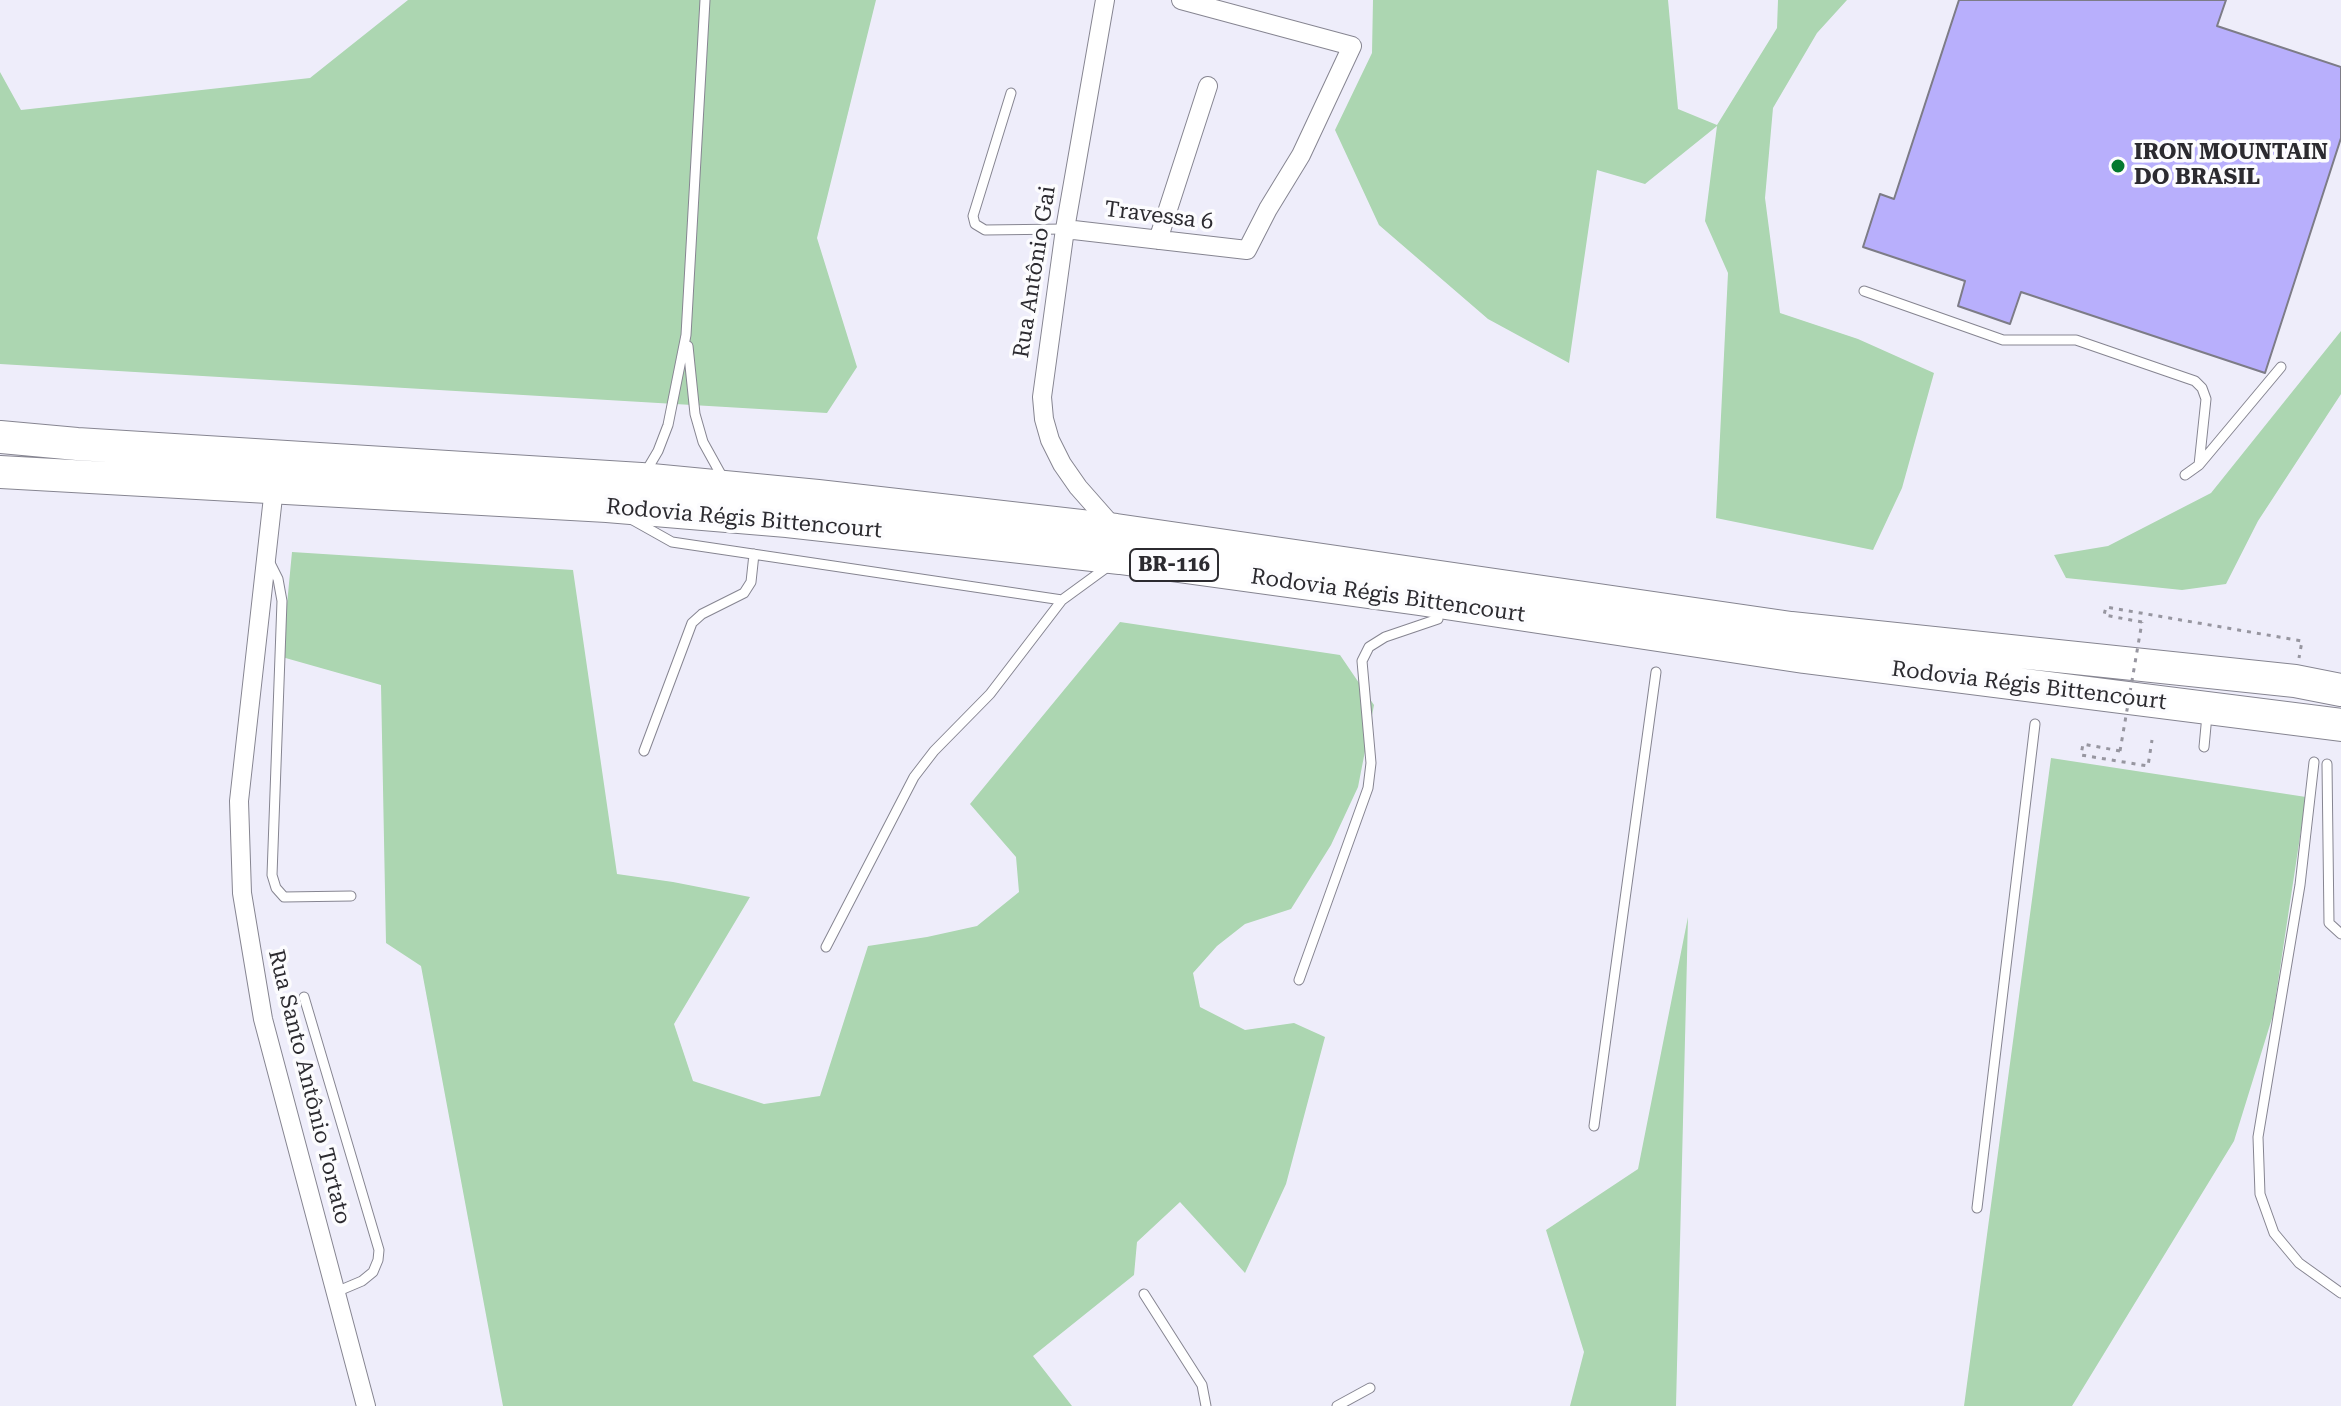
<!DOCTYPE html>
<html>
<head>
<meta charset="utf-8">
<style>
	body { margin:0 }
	canvas { display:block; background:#eeedfa }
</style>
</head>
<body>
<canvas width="2341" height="1406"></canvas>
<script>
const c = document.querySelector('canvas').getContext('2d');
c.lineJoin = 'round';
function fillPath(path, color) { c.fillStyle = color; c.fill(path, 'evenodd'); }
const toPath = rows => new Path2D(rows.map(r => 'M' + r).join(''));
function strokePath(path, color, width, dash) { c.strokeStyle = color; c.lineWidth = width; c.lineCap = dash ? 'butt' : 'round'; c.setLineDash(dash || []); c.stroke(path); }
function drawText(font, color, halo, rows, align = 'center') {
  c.font = font + ' "Roboto Serif",serif'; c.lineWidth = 7; c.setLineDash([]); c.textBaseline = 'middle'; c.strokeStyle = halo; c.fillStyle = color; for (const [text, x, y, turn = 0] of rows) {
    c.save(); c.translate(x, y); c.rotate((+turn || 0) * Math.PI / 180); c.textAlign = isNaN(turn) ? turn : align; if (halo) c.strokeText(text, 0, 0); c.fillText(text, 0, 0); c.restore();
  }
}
fillPath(toPath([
	[408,0,876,0,817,238,857,367,827,413,0,364,0,72,21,110,310,78],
	[1373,0,1668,0,1678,109,1717,125,1777,28,1778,0,1847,0,1817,33,1773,108,1765,198,1780,313,1858,339,1934,373,1902,488,1873,550,1716,518,1728,273,1705,221,1717,126,1645,184,1597,170,1569,363,1488,319,1379,225,1335,130,1372,53],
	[2341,331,2341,394,2258,521,2226,584,2182,590,2066,578,2054,555,2108,546,2211,493],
	[292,552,573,570,617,874,673,882,750,897,674,1024,693,1081,764,1104,820,1096,868,946,927,937,977,926,1019,892,1016,857,970,804,1120,622,1340,655,1374,705,1358,787,1331,845,1291,909,1245,924,1217,946,1193,973,1200,1007,1245,1030,1294,1023,1325,1037,1286,1184,1245,1273,1180,1202,1137,1242,1134,1275,1033,1356,1072,1406,503,1406,421,966,386,943,381,685,282,657],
	[2051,758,2306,797,2273,1015,2234,1141,2072,1406,1964,1406],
	[1688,917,1676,1406,1570,1406,1584,1352,1546,1230,1638,1169]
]), '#acd6b1');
const building = toPath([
	[1959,0,2226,0,2217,26,2341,67,2341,138,2265,373,2021,292,2010,324,1958,306,1965,281,1863,247,1880,194,1894,199,1959,0]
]);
fillPath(building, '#b8affc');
strokePath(building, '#7d7c87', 2);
const service = toPath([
	[1011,93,973,216,975,224,985,230,1065,229],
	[1864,291,2003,340,2076,340,2195,381,2202,388,2206,399,2199,465],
	[688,346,695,414,703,442,724,480],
	[645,473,658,451,668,425,686,335,705,0],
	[2185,475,2199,465,2281,367],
	[631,519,672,542,1062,600,1110,565],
	[270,563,278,579,282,601,272,875,276,888,284,897,351,896],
	[2204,747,2207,715],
	[644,751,692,623,702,614,744,593,751,582,754,554],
	[2314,762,2300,885,2258,1137,2260,1194,2274,1233,2299,1263,2341,1293],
	[2327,764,2329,923,2341,934],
	[826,947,914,777,934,751,990,694,1062,600],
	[1299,980,1368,788,1371,763,1362,661,1369,647,1385,637,1438,619],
	[304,997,379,1250,378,1260,373,1272,362,1281,336,1292],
	[1594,1126,1656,672],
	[1977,1208,2035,724],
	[1144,1294,1202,1385,1206,1406],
	[1337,1406,1370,1388]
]);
const minor = toPath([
	[1105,0,1065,229,1042,397,1044,419,1050,440,1062,464,1078,487,1115,529],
	[1065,229,1247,250,1268,209,1301,155,1352,46,1181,0],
	[1158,240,1208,86],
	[274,488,239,801,242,893,263,1019,366,1406]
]);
const motorway = toPath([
	[0,437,77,444,641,479,818,496,1116,530,1791,628,2295,681,2341,690],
	[0,472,607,506,787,521,1120,558,1419,599,1804,657,2341,725]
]);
strokePath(service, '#868591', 11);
strokePath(minor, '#868591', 20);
strokePath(motorway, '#868591', 34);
strokePath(toPath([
	[2142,622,2104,615,2106,607,2302,641,2299,658],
	[2120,751,2083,744,2081,755,2148,766,2152,740]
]), '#9796a0', 3, [4, 6]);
strokePath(service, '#fff', 9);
strokePath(minor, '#fff', 18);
strokePath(motorway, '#fff', 32);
strokePath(toPath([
	[2120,751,2142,622]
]), '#9796a0', 3, [4, 6]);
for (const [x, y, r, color] of [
	[2118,166,8,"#04792f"]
]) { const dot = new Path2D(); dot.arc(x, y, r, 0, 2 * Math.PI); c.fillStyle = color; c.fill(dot); strokePath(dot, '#fcfcfe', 3); }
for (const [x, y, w] of [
	[1174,565,88]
]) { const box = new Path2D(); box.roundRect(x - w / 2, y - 16, w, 32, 6); c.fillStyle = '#fcfcfe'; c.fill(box); strokePath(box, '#2c2b30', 2); }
drawText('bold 20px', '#2c2b30', null, [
	["BR-116",1174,565]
]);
drawText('bold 22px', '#2c2b30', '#fcfcfe', [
	["IRON MOUNTAIN",2134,153],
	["DO BRASIL",2134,178]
], 'left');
drawText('22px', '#2c2b30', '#fcfcfe', [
	["Travessa 6",1159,216,7],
	["Rua Antônio Gai",1035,272,-81],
	["Rodovia Régis Bittencourt",744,519,5],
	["Rodovia Régis Bittencourt",1388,596,8],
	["Rodovia Régis Bittencourt",2029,686,7],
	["Rua Santo Antônio Tortato",309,1087,76]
]);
</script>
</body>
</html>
